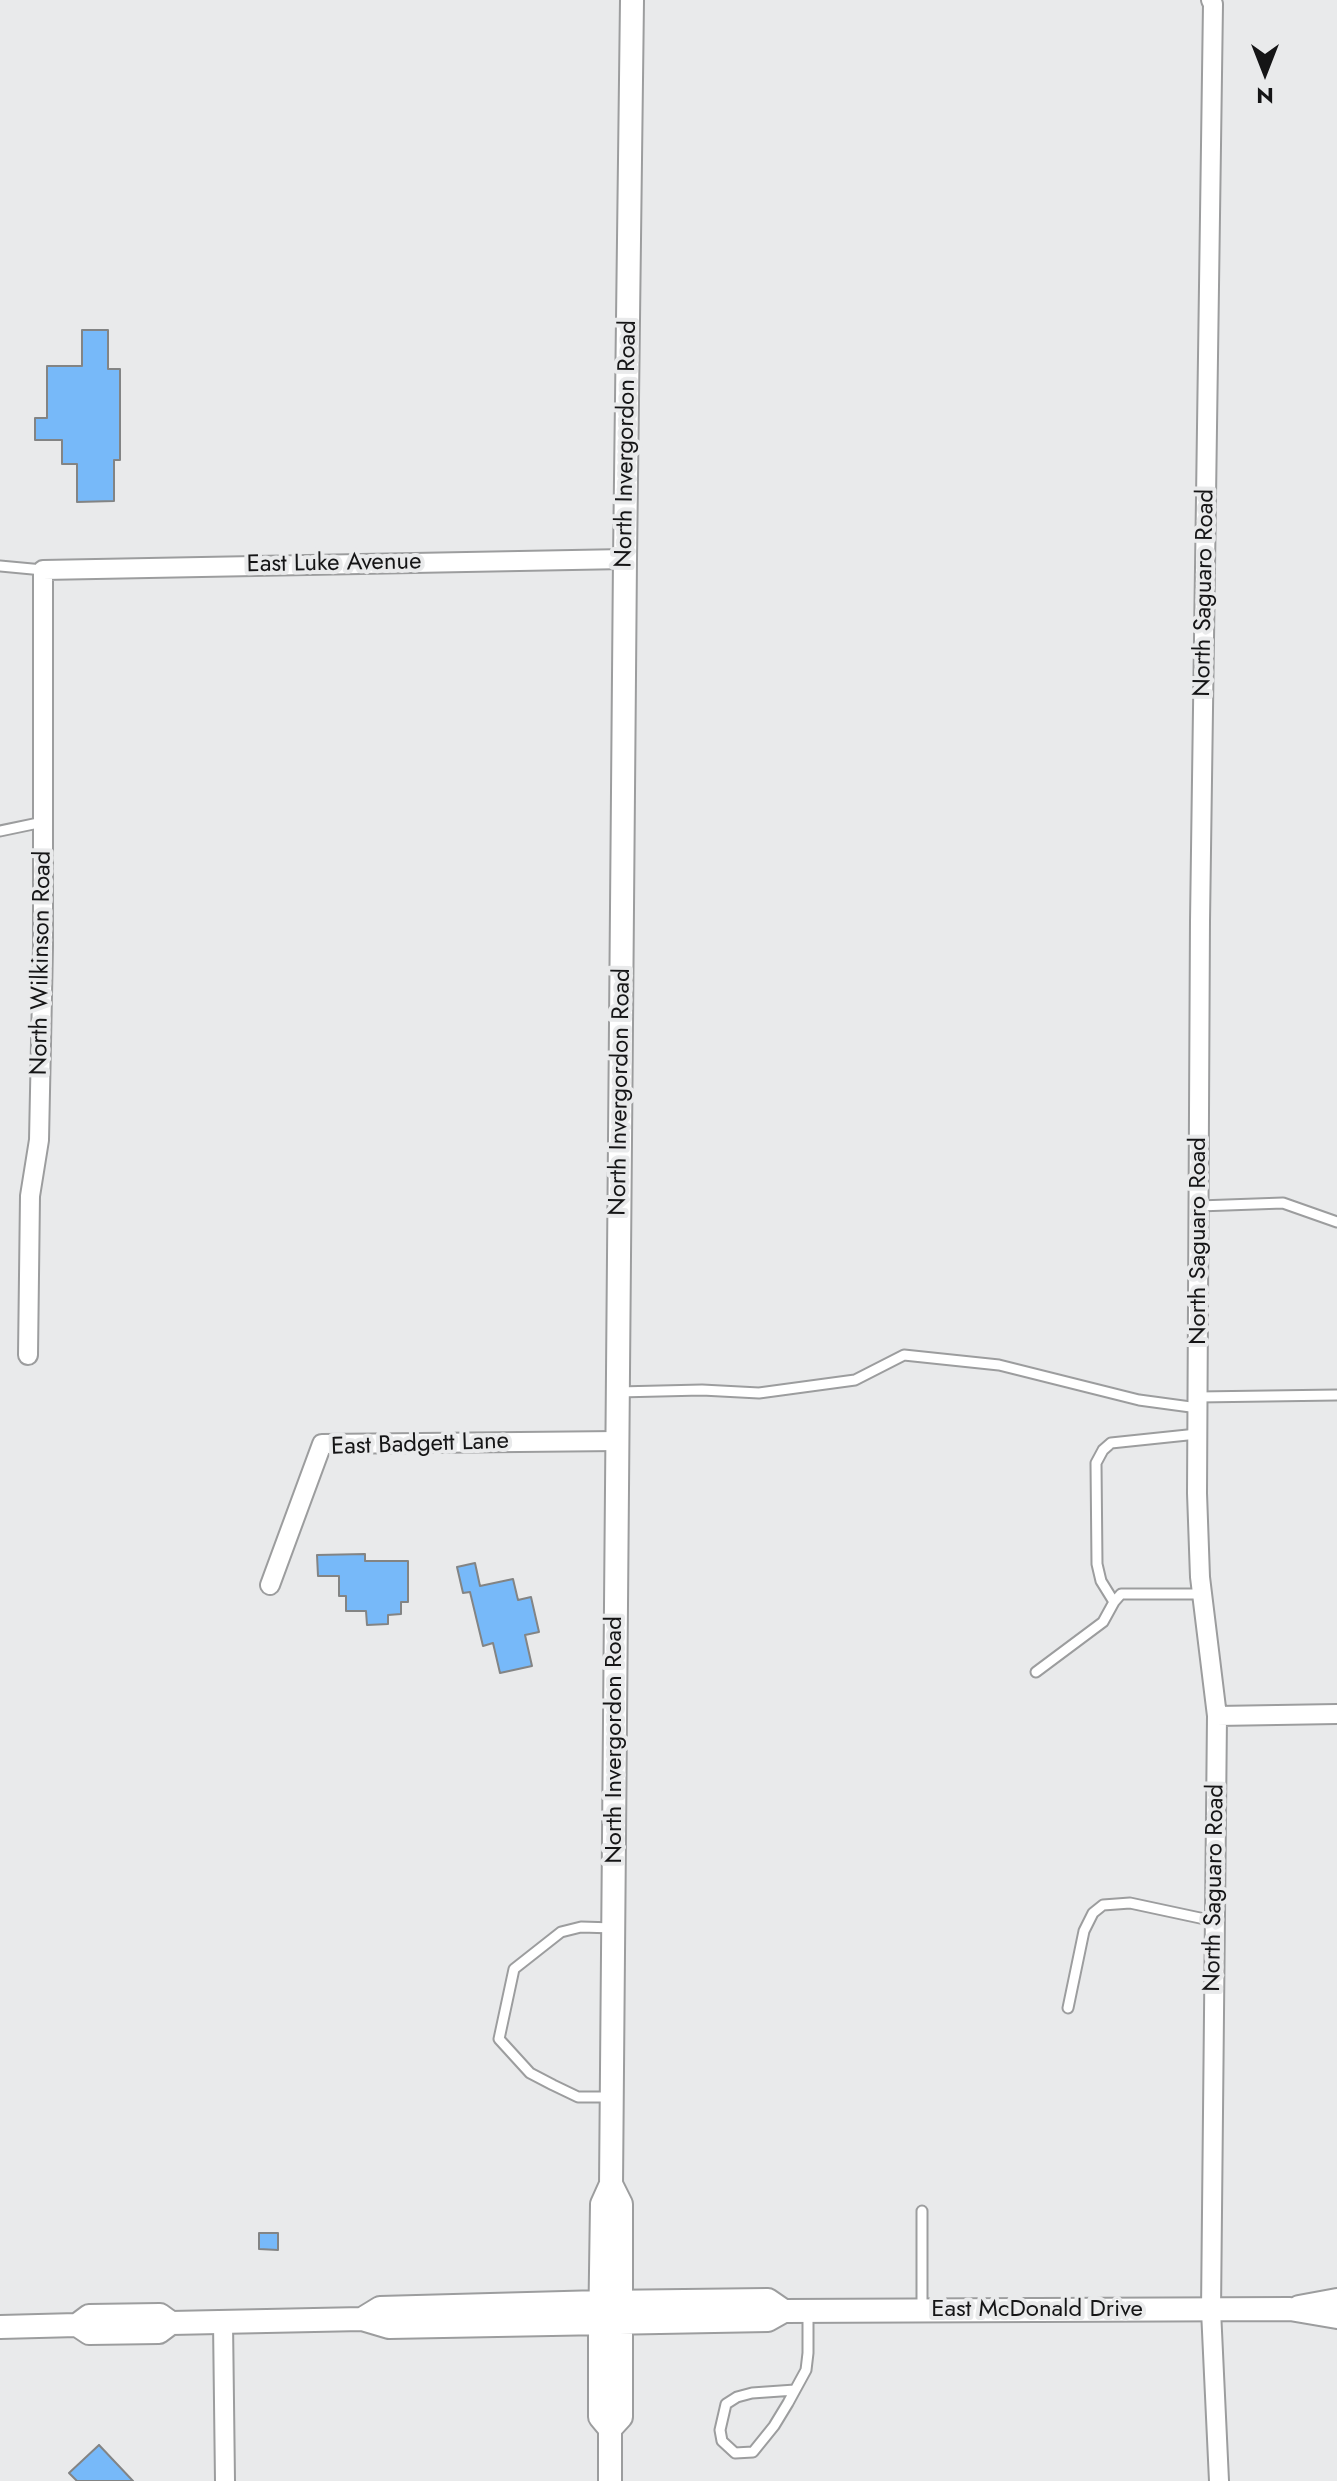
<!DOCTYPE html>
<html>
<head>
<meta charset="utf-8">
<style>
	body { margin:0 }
	#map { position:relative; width:1337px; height:2481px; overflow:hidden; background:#e9eaeb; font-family:Jost,sans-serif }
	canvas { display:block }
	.north { position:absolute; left:1225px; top:32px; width:80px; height:80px; -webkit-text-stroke:6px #e9eaeb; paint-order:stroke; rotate:180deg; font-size:22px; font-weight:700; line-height:32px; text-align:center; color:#151516 }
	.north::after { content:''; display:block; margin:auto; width:28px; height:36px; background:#151516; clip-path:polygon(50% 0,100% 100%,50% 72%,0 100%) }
</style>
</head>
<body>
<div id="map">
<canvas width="1337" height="2481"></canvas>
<div class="north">N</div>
</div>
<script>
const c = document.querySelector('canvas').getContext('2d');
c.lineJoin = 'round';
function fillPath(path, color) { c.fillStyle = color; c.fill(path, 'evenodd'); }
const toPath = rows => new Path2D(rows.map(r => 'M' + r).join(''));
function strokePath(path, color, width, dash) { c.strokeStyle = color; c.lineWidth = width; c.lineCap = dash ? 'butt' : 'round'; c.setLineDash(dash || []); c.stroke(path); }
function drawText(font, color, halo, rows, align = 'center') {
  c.font = font + ' Jost,sans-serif'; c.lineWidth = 8; c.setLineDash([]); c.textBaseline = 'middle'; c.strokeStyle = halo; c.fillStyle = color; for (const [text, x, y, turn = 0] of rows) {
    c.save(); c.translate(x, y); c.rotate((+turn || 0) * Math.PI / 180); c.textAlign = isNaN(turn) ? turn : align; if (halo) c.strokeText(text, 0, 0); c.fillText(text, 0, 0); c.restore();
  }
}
const building = toPath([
	[82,330,108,330,108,369,120,369,120,460,114,460,114,501,77,502,77,464,62,464,62,440,35,440,35,418,47,418,47,366,82,366,82,330],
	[365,1554,365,1561,408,1561,408,1602,401,1602,401,1614,388,1615,388,1624,367,1625,366,1611,346,1611,346,1596,339,1596,339,1576,318,1576,317,1555,365,1554],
	[475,1563,480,1586,513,1579,518,1600,531,1597,539,1632,525,1635,532,1666,500,1673,493,1643,483,1646,470,1592,463,1593,457,1567,475,1563],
	[259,2233,278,2233,278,2250,259,2249,259,2233],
	[99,2445,133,2481,77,2481,69,2473,99,2445]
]);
fillPath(building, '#77b9f9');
strokePath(building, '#838484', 2);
const service = toPath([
	[0,566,43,570],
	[0,831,43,822],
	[1199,1206,1283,1203,1337,1222],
	[618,1392,702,1390,759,1393,855,1380,904,1355,999,1365,1139,1400,1198,1408],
	[1198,1397,1337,1395],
	[1114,1602,1101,1581,1097,1564,1096,1463,1103,1450,1111,1443,1197,1434],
	[1036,1672,1103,1622,1114,1602,1121,1594,1202,1594],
	[1068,2008,1084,1931,1093,1913,1103,1905,1130,1903,1214,1921],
	[610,2097,578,2097,553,2085,530,2073,499,2039,514,1969,561,1932,581,1927,614,1928],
	[922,2311,922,2211],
	[795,2390,752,2393,737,2397,726,2404,720,2430,722,2441,735,2453,753,2452,774,2426,788,2403,806,2370,808,2353,808,2313]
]);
const minor = toPath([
	[1211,0,1213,4,1200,921,1197,1493,1200,1577,1217,1716,1211,2310,1219,2481],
	[28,1355,30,1196,39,1140,43,946,43,570,625,559],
	[270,1585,322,1444,618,1441],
	[1217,1716,1337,1714],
	[223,2322,225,2481]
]);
const tertiary = toPath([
	[1299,2307,1337,2300],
	[362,2319,380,2308,601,2302,768,2300,784,2311],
	[77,2325,89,2333,159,2332,171,2323,362,2319,389,2327,768,2320,784,2311,1290,2309,1337,2317],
	[0,2327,77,2325,89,2316,160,2315,171,2323],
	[610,2429,621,2417,621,2204,611,2184],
	[610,2481,610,2429,600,2417,600,2338,602,2204,611,2184,625,559,632,0]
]);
strokePath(service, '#9c9d9e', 13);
strokePath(minor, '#9c9d9e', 22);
strokePath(tertiary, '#9c9d9e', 26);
strokePath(service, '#fff', 9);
strokePath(minor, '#fff', 18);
strokePath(tertiary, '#fff', 22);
drawText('24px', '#151516', '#e9eaeb', [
	["North Invergordon Road",627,444,-89],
	["East Luke Avenue",334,564,-1],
	["North Saguaro Road",1205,593,-89],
	["North Wilkinson Road",42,963,-89],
	["North Invergordon Road",621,1092,-89],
	["North Saguaro Road",1199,1241,-90],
	["East Badgett Lane",420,1445,-2],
	["North Invergordon Road",615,1740,-90],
	["North Saguaro Road",1215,1888,-89],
	["East McDonald Drive",1037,2310]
]);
</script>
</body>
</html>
